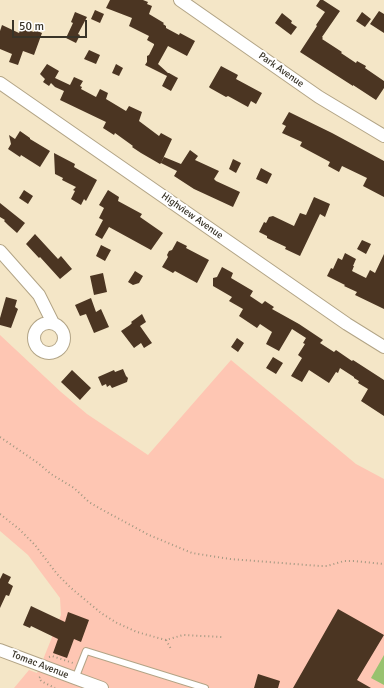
<!DOCTYPE html>
<html>
<head>
<meta charset="utf-8">
<style>
	body { margin:0 }
	#map { position:relative; width:384px; height:688px; overflow:hidden; background:#f4e6c7; font-family:Signika,sans-serif }
	canvas { display:block }
	.scale { position:absolute; left:12px; top:20px; width:75px; height:18px; box-sizing:border-box; border:2px solid #393428; border-top:0; padding-left:5px; font-size:12px; line-height:14px; white-space:nowrap; color:#393428; -webkit-text-stroke:3px #fff; paint-order:stroke }
</style>
</head>
<body>
<div id="map">
<canvas width="384" height="688"></canvas>
<div class="scale">50 m</div>
</div>
<script>
const c = document.querySelector('canvas').getContext('2d');
c.lineJoin = 'round';
function fillPath(path, color) { c.fillStyle = color; c.fill(path, 'evenodd'); }
const toPath = rows => new Path2D(rows.map(r => 'M' + r).join(''));
function strokePath(path, color, width, dash) { c.strokeStyle = color; c.lineWidth = width; c.lineCap = dash ? 'butt' : 'round'; c.setLineDash(dash || []); c.stroke(path); }
function drawText(font, color, halo, rows, align = 'center') {
  c.font = font + ' Signika,sans-serif'; c.lineWidth = 4; c.setLineDash([]); c.textBaseline = 'middle'; c.strokeStyle = halo; c.fillStyle = color; for (const [text, x, y, turn = 0] of rows) {
    c.save(); c.translate(x, y); c.rotate((+turn || 0) * Math.PI / 180); c.textAlign = isNaN(turn) ? turn : align; if (halo) c.strokeText(text, 0, 0); c.fillText(text, 0, 0); c.restore();
  }
}
fillPath(toPath([
	[0,335,61,392,87,414,148,455,231,360,356,464,384,479,384,688,14,688,29,670,37,673,44,657,61,615,60,598,28,555,0,531]
]), '#fec6b3');
fillPath(toPath([
	[384,655,384,685,371,678]
]), '#98c26f');
fillPath(toPath([
	[110,0,143,0,148,2,147,4,152,6,149,14,164,23,163,24,166,26,166,28,179,35,180,33,195,41,187,56,168,46,158,64,168,73,169,73,176,77,178,78,171,91,162,86,167,76,145,65,147,62,147,56,149,55,154,45,154,44,147,40,149,36,129,26,132,18,106,8],
	[320,0,323,0,340,11,322,37,323,38,322,39,342,52,341,53,356,63,357,61,366,66,365,68,384,81,384,88,376,100,353,85,353,86,300,52,317,26,316,25,325,12,316,6],
	[95,10,104,14,100,23,91,19],
	[379,11,384,14,384,33,370,24],
	[75,12,87,17,78,34,80,35,76,43,66,38,73,23,71,22],
	[362,12,371,19,365,27,356,21],
	[282,13,292,21,291,23,297,27,291,35,275,23],
	[2,25,19,33,21,28,34,32,35,30,42,33,34,55,23,51,18,65,9,62,12,54,0,49,0,31],
	[89,50,100,55,96,64,84,59],
	[47,64,59,71,55,78,70,85,74,77,83,81,80,86,82,87,81,89,96,97,100,89,108,93,106,99,126,111,129,106,142,112,139,121,159,136,161,133,172,139,161,163,160,164,141,153,132,147,133,146,115,133,114,135,103,128,106,122,60,100,64,91,55,87,51,83,49,86,43,82,45,79,40,74],
	[116,64,123,68,119,76,112,73],
	[221,66,238,75,236,79,262,93,256,104,251,101,248,107,228,96,226,97,210,88,209,87],
	[289,112,332,133,384,161,384,197,363,186,367,178,342,166,339,172,328,166,330,162,300,146,302,142,282,133,286,126,282,124],
	[20,131,30,138,30,139,50,151,40,167,21,155,20,157,8,149,11,144,9,135,15,139],
	[190,150,198,156,195,160,219,171,214,179,216,181,240,192,233,207,194,189,174,176,177,171,161,163,164,157,181,164],
	[54,153,75,164,74,167,97,180,86,201,84,199,81,205,71,199,75,191,73,190,76,187,62,180,63,178,55,174],
	[233,159,241,163,236,173,229,169],
	[261,168,272,174,267,184,256,179],
	[24,190,33,196,28,204,19,198],
	[108,190,119,197,118,201,142,214,140,217,163,233,151,250,109,227,102,239,95,235,103,220,99,218,104,208,99,205],
	[314,197,330,204,325,217,320,214,300,256,285,249,286,247,267,238,267,236,259,232,264,222,266,223,269,217,273,216,294,226,300,213,306,215],
	[0,203,25,223,17,233,8,225,4,221,5,220,0,217],
	[35,234,58,259,61,256,72,269,60,279,40,257,39,258,26,244],
	[362,240,371,244,366,254,357,249],
	[177,241,187,246,186,248,209,260,197,283,175,271,173,273,162,267,168,257,167,255,169,251,172,250],
	[101,245,111,250,105,261,96,256],
	[345,253,356,259,353,266,354,266,352,271,366,278,370,270,375,273,384,254,384,309,355,295,357,292,344,286,345,285,327,276,331,268,333,269,338,258,342,260],
	[222,267,233,273,231,278,253,291,250,296,262,304,265,301,274,307,272,309,299,324,323,340,320,343,334,352,336,350,352,361,353,360,384,380,384,416,361,401,368,389,358,383,359,381,354,378,354,377,340,368,338,373,336,372,329,383,309,370,302,382,291,376,302,358,298,355,305,344,303,343,306,338,292,329,279,351,266,344,272,332,260,324,257,328,239,316,243,309,229,301,232,297,213,286,213,278,217,277],
	[135,271,143,276,139,283,133,285,128,282],
	[103,273,107,292,94,295,90,276],
	[6,297,17,300,15,307,18,309,11,328,0,325,0,318],
	[91,298,96,312,101,309,109,327,94,333,86,314,80,316,75,305],
	[142,314,146,322,140,326,152,343,144,348,141,343,134,348,121,331,130,325,132,323,131,322],
	[237,338,244,343,238,352,231,347],
	[273,357,283,363,276,374,266,368],
	[123,369,126,376,128,378,127,382,112,388,110,385,107,387,106,384,102,386,98,377,114,370,115,372],
	[72,370,91,388,80,400,61,382],
	[3,573,11,577,8,583,13,586,9,596,6,595,0,608,0,579],
	[31,606,65,622,68,612,89,620,81,642,74,639,67,658,53,653,58,639,31,626,30,628,23,625],
	[338,609,384,635,357,680,371,688,293,688],
	[258,674,280,681,278,688,254,688]
]), '#4b3522');
const service = toPath([
	[75,679,86,651,205,688]
]);
const minor = toPath([
	[180,0,319,97,384,136],
	[0,83,347,324,384,347],
	[0,251,39,295,53,323],
	'34 338a15 15 0 1 1 30 0a15 15 0 1 1-30 0Z',
	[0,650,64,674,102,688]
]);
strokePath(service, '#b2a486', 8);
strokePath(minor, '#b2a486', 14);
strokePath(toPath([
	[0,437,38,463,51,474,74,488,89,502,99,508,149,535,192,553,230,559,320,566,327,566,344,561,354,561,384,564],
	[0,514,19,529,35,545,57,574,71,588,101,613,117,623,137,632,162,639,166,640,183,635,222,637],
	[166,640,171,649],
	[49,657,52,656,73,663],
	[40,677,39,678,41,681,55,688]
]), '#a29881', 2, [1, 3]);
strokePath(service, '#fff', 6);
strokePath(minor, '#fff', 12);
drawText('10px', '#393428', '#fff', [
	["Park Avenue",281,70,35],
	["Highview Avenue",192,216,35],
	["Tomac Avenue",40,665,21]
]);
</script>
</body>
</html>
